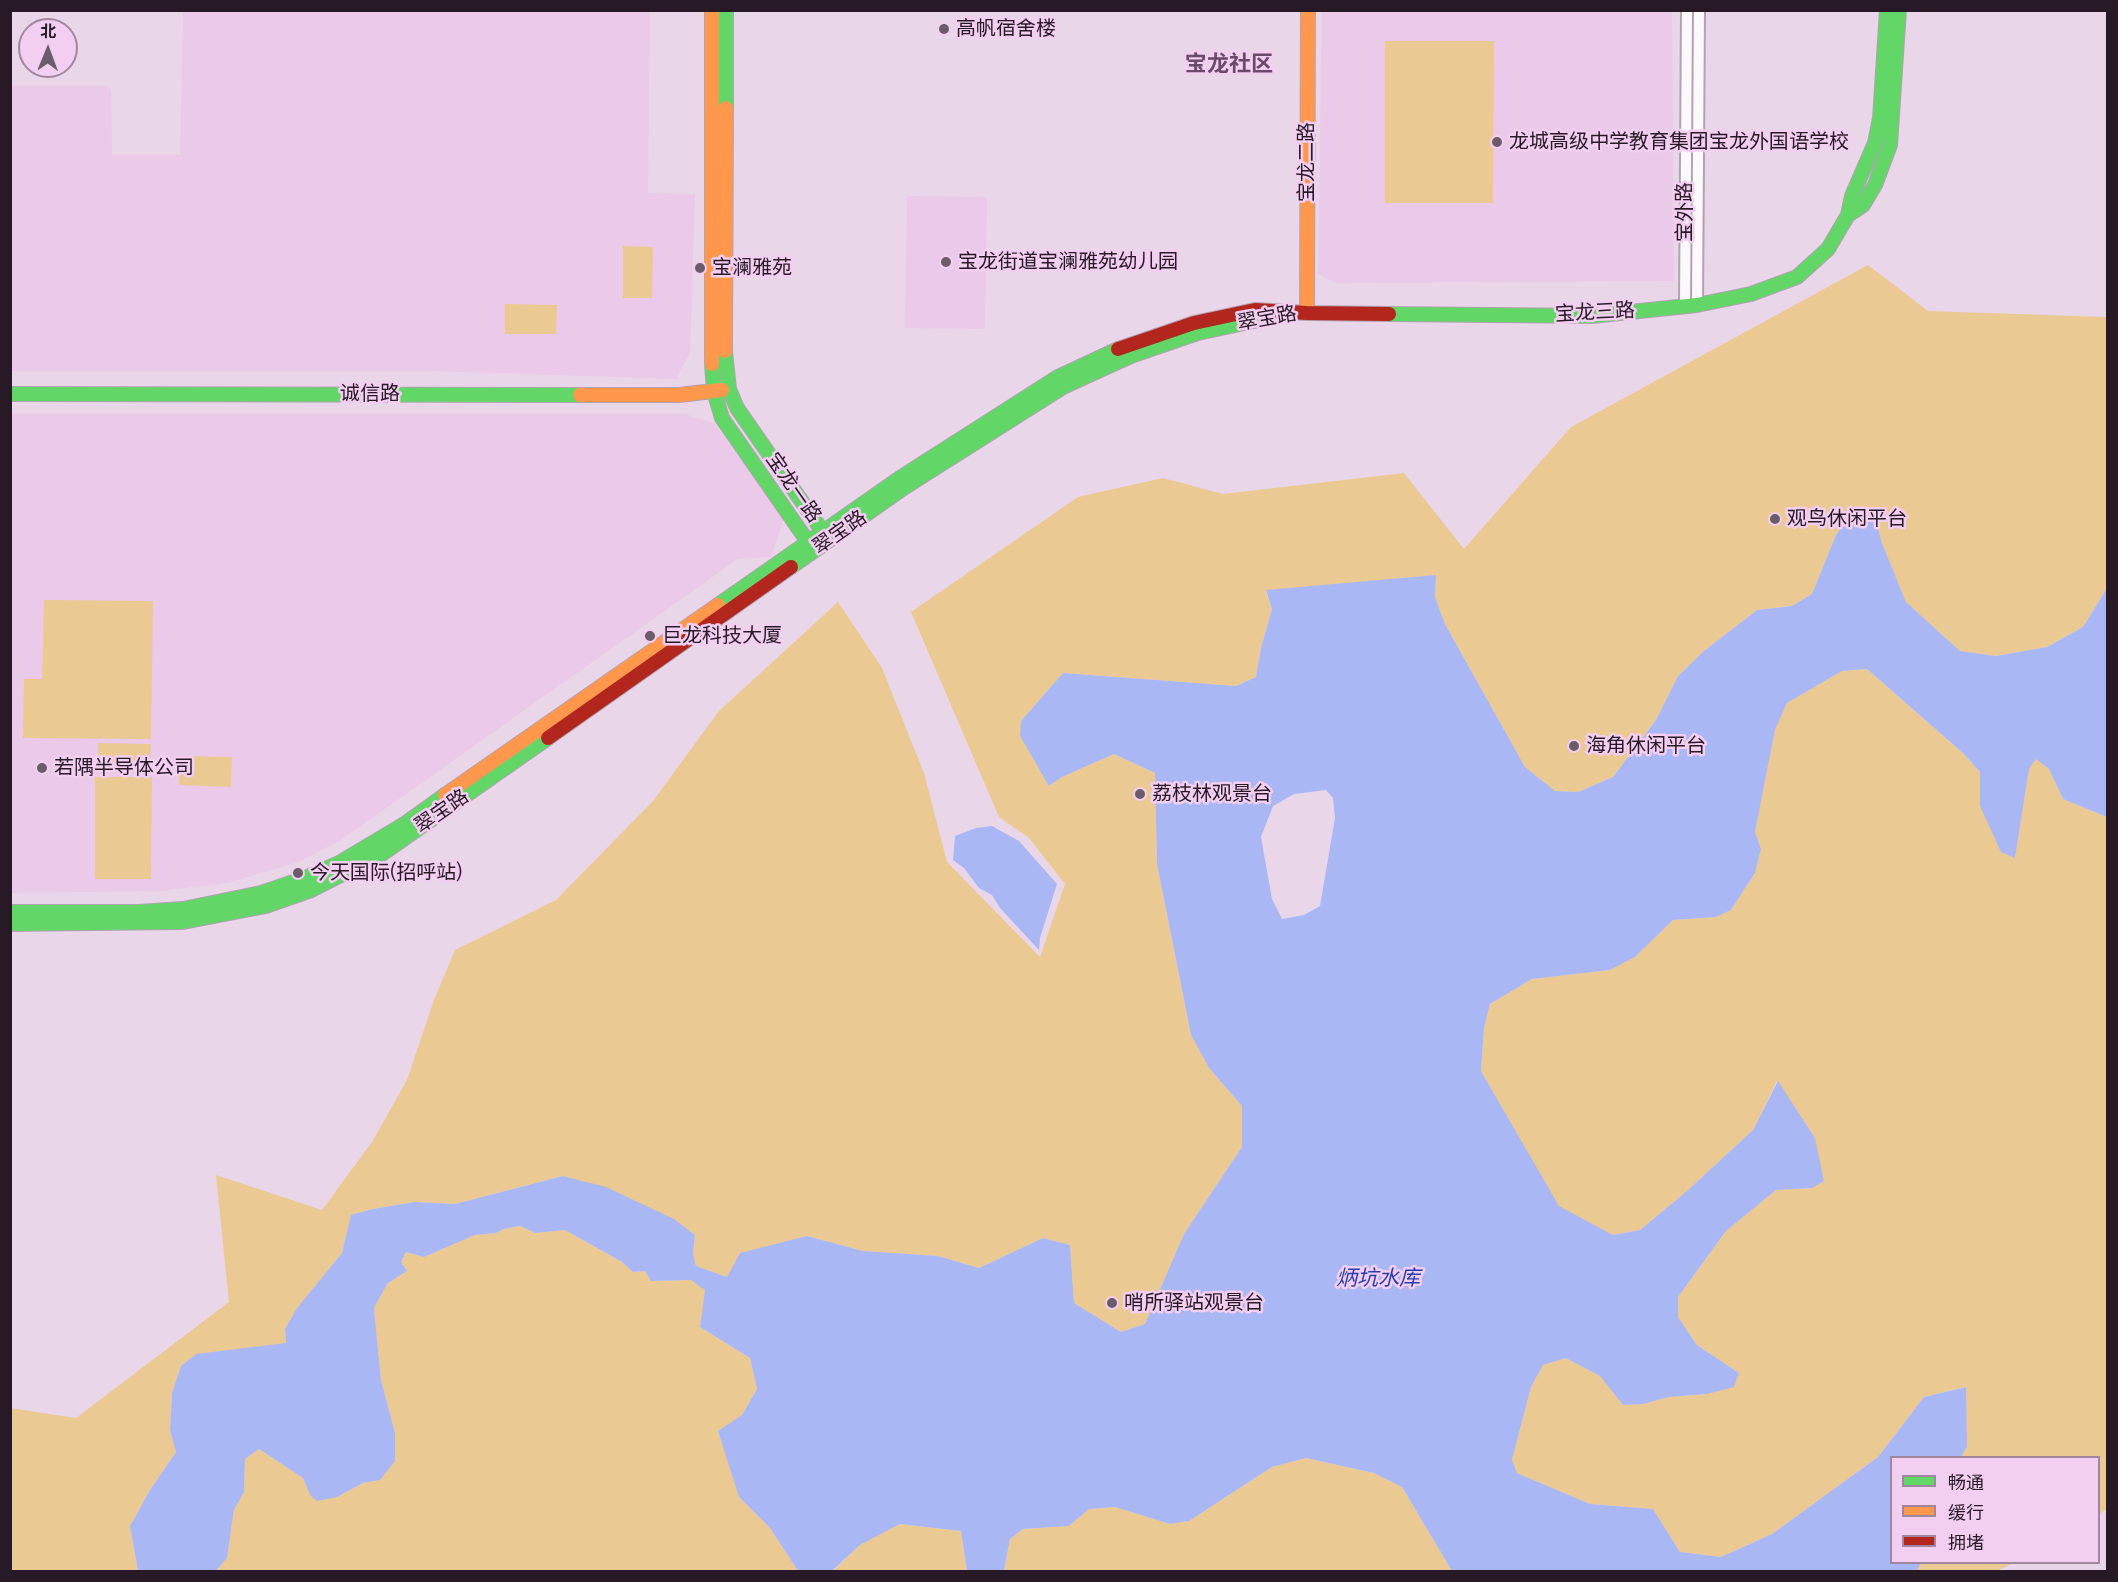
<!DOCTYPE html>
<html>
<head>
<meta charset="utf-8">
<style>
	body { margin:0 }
	#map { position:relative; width:2118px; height:1582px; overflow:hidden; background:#ead6e9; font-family:Bitter,"Noto Sans SC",serif }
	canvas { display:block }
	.frame { position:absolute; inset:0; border:12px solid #271a26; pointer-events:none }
	.legend { position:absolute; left:1890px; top:1456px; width:210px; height:108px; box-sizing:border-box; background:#f2cef0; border:2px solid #a1869f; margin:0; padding:8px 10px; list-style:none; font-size:18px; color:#271a26 }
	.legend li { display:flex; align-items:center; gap:12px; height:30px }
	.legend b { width:30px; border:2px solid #a1869f }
	.north { position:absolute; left:18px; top:18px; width:60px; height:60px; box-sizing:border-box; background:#f2cef0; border:2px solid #a1869f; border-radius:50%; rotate:1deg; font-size:16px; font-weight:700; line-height:24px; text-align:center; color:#271a26 }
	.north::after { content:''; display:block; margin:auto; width:21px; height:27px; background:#6b5c6a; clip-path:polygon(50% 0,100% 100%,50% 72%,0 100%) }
</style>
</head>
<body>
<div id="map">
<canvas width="2118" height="1582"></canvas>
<div class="frame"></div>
<ul class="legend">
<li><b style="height:8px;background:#63d668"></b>畅通</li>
<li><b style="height:8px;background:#ff974d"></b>缓行</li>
<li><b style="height:8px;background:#b3261e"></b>拥堵</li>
</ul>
<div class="north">北</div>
</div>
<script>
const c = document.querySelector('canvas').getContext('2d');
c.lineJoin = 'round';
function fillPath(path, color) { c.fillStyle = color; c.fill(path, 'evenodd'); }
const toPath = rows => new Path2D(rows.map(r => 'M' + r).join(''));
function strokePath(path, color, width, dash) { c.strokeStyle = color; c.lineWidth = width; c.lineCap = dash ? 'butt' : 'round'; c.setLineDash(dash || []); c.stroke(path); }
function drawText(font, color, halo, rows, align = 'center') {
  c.font = font + ' Bitter,"Noto Sans SC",serif'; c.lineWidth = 5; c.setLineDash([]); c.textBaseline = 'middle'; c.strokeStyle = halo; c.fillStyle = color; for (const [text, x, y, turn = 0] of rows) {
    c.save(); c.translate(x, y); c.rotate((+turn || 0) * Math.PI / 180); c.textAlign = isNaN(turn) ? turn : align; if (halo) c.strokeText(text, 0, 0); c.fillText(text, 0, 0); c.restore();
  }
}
fillPath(toPath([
	[183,11,650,11,648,193,695,194,690,353,676,379,430,371,11,371,10,86,108,86,111,90,112,155,180,155,180,172],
	[1322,11,1672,11,1674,281,1335,283,1318,274],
	[907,196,987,197,985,329,905,328],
	[10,414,685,414,714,423,784,518,771,557,738,559,341,840,299,862,227,883,159,891,11,893]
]), '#eacae8');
fillPath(toPath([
	[1385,41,1494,41,1493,203,1385,203],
	[623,246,653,247,652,298,623,298],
	[1868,265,1928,311,2107,317,2107,588,2083,627,2047,647,1996,656,1960,651,1906,602,1882,543,1875,516,1836,535,1812,594,1792,606,1757,610,1704,651,1678,676,1656,720,1613,777,1578,792,1555,791,1525,767,1445,624,1435,597,1436,575,1266,591,1272,609,1261,648,1256,677,1236,686,1063,673,1021,721,1049,786,1062,777,1114,754,1155,773,1157,864,1191,1035,1209,1068,1242,1106,1242,1147,1184,1234,1145,1324,1121,1332,1074,1303,1070,1245,1043,1238,979,1268,938,1256,863,1251,807,1236,727,1277,696,1266,693,1254,695,1235,563,1176,455,1204,414,1202,373,1209,352,1215,342,1253,297,1309,285,1329,286,1343,181,1366,172,1393,170,1430,176,1452,150,1490,130,1526,138,1571,11,1571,10,1408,76,1418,229,1302,216,1175,322,1210,372,1142,407,1080,434,1000,455,950,556,900,653,801,719,711,838,602,882,668,924,773,947,862,1040,957,1065,884,1029,838,999,817,911,612,1078,497,1163,478,1223,494,1404,473,1464,549,1571,427],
	[505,304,557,305,556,334,505,334],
	[44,600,153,601,151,739,23,738,24,679,42,679],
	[1867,669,1964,754,1980,772,1980,806,2015,857,2029,769,2036,758,2049,769,2063,799,2107,817,2107,1509,2099,1514,2098,1458,1961,1457,1967,1447,1965,1387,1924,1397,1878,1457,1772,1534,1721,1557,1680,1552,1653,1509,1590,1504,1517,1473,1512,1460,1531,1387,1543,1365,1566,1358,1600,1376,1623,1405,1643,1404,1669,1397,1707,1394,1739,1373,1697,1345,1678,1317,1678,1297,1726,1231,1776,1190,1812,1188,1815,1138,1777,1081,1753,1130,1687,1191,1640,1230,1613,1235,1559,1207,1481,1071,1484,1028,1490,1004,1532,979,1610,970,1635,957,1673,920,1716,917,1731,910,1755,873,1761,849,1755,832,1775,729,1787,703,1842,671],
	[98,743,151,744,150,773,98,772],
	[180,756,232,757,231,787,179,785],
	[95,777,152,777,151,879,95,879],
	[521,1226,535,1233,565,1230,622,1262,633,1272,645,1271,651,1281,691,1280,706,1290,700,1327,750,1358,757,1389,742,1415,739,1497,770,1528,798,1571,216,1572,227,1557,234,1510,244,1492,245,1459,259,1449,303,1478,310,1495,337,1497,363,1483,380,1480,395,1433,381,1380,374,1308,388,1283,407,1271,401,1262,406,1252,424,1257,475,1235,496,1233,504,1229],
	[1306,1458,1374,1473,1402,1487,1452,1571,1004,1572,1010,1539,1023,1529,1069,1526,1089,1509,1116,1507,1170,1524,1189,1521,1272,1467],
	[900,1524,961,1531,967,1571,832,1572,860,1545],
	[1921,1563,1921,1562,2013,1563,1997,1571,1917,1571]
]), '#ebc993');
fillPath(toPath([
	[1852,513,1875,516,1882,543,1906,602,1960,651,1996,656,2047,647,2083,627,2107,588,2107,817,2063,799,2049,769,2036,759,2029,769,2015,858,2001,852,1980,806,1980,772,1964,754,1867,669,1842,671,1787,703,1775,730,1755,832,1761,849,1755,873,1731,910,1716,917,1673,920,1635,957,1610,970,1532,979,1490,1004,1484,1028,1481,1071,1559,1206,1613,1235,1640,1230,1687,1191,1753,1130,1778,1081,1815,1138,1824,1181,1812,1188,1776,1190,1726,1231,1678,1297,1678,1317,1697,1345,1739,1373,1734,1387,1707,1394,1669,1397,1643,1404,1623,1405,1600,1376,1566,1358,1543,1365,1531,1387,1512,1460,1517,1473,1590,1504,1653,1509,1680,1552,1721,1557,1772,1534,1878,1457,1924,1397,1966,1387,1967,1447,1961,1457,1892,1458,1892,1562,1921,1563,1917,1571,1452,1571,1402,1487,1374,1473,1306,1458,1272,1467,1189,1521,1170,1524,1115,1507,1089,1509,1069,1526,1023,1529,1010,1539,1004,1571,967,1571,961,1531,900,1524,860,1545,832,1571,798,1571,770,1528,739,1497,718,1431,742,1415,757,1389,750,1358,700,1327,705,1290,691,1280,651,1281,645,1271,633,1272,622,1262,565,1230,535,1233,520,1226,504,1229,496,1233,475,1235,424,1257,406,1252,401,1262,407,1271,388,1283,374,1308,381,1380,395,1433,395,1461,380,1480,363,1483,337,1497,317,1501,310,1495,303,1478,259,1449,245,1459,244,1492,234,1510,227,1558,216,1571,138,1571,130,1526,150,1490,176,1452,170,1430,172,1393,181,1366,196,1354,286,1343,285,1329,297,1308,342,1253,351,1215,373,1209,414,1202,455,1204,563,1176,606,1187,674,1219,695,1235,693,1254,696,1266,727,1277,740,1253,807,1236,863,1251,938,1256,979,1268,1043,1238,1070,1245,1074,1303,1121,1332,1145,1324,1184,1234,1242,1147,1242,1106,1209,1068,1191,1035,1157,864,1155,773,1114,754,1062,777,1049,786,1020,736,1021,721,1063,673,1236,686,1256,677,1261,648,1272,609,1266,590,1436,575,1435,597,1445,624,1525,767,1555,791,1578,792,1613,777,1656,720,1678,676,1704,651,1757,610,1792,606,1812,594,1836,535],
	[1326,790,1333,798,1335,818,1320,906,1304,915,1282,919,1272,899,1261,837,1273,806,1294,794],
	[992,826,1019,841,1057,884,1040,938,1039,950,1000,908,992,895,979,888,964,868,953,860,955,836,976,828]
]), '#a9b8f4');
const street = toPath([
	[1697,305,1699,10],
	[1685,306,1687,10]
]);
const fast = toPath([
	[726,108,726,10],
	[1848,215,1863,205,1875,185,1890,145,1899,10],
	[1389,314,1592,316,1697,305,1751,294,1797,277,1828,249,1848,215,1852,196,1875,143,1880,118,1887,10],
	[712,364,714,391,722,418,808,542,822,546,823,532,737,408,729,389,725,351],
	[10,394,580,395],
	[791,567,905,487,1063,387,1131,356,1198,333,1263,319],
	[718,605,900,478,1058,377,1118,349],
	[10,912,138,912,183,909,261,893,305,878,339,863,406,823,445,795],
	[10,924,183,922,266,906,309,891,382,854,548,738]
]);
const slow = toPath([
	[1307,313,1308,10],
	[725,351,726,108],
	[712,364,712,10],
	[580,395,679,395,722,390],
	[445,795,718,605]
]);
const jam = toPath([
	[1118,349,1194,323,1255,310,1307,313,1389,314],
	[548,738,791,567]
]);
strokePath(street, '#b2a3b2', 14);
strokePath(fast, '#b2a3b2', 16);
strokePath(slow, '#b2a3b2', 16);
strokePath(jam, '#b2a3b2', 16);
strokePath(street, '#fcf9fc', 10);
strokePath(fast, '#63d668', 14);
strokePath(slow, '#ff974d', 14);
strokePath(jam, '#b3261e', 14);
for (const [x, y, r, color] of [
	[944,29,6,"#6b5c6a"],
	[1497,142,6,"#6b5c6a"],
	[946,262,6,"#6b5c6a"],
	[700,268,6,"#6b5c6a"],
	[1775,519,6,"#6b5c6a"],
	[650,636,6,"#6b5c6a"],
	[1574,746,6,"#6b5c6a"],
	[42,768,6,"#6b5c6a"],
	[1140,794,6,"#6b5c6a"],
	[298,873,6,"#6b5c6a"],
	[1112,1303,6,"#6b5c6a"]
]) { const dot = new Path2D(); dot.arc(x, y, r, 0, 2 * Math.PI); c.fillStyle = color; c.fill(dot); strokePath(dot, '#f2cef0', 2); }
drawText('20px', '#271a26', '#f2cef0', [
	["高帆宿舍楼",956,29],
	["龙城高级中学教育集团宝龙外国语学校",1509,142],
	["宝龙街道宝澜雅苑幼儿园",958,262],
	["宝澜雅苑",712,268],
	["观鸟休闲平台",1787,519],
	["巨龙科技大厦",662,636],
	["海角休闲平台",1586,746],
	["若隅半导体公司",54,768],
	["荔枝林观景台",1152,794],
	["今天国际(招呼站)",310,873],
	["哨所驿站观景台",1124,1303]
], 'left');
drawText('20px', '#271a26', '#f2cef0', [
	["宝龙二路",1307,162,-90],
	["宝外路",1685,212,-90],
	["宝龙三路",1595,313,-3],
	["翠宝路",1267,319,-10],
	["诚信路",370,394],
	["宝龙一路",793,488,55],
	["翠宝路",840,533,-35],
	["翠宝路",442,812,-35]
]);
drawText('italic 21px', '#243eac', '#f2cef0', [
	["炳坑水库",1378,1279]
]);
drawText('bold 22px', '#694a68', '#f2cef0', [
	["宝龙社区",1229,65]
]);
</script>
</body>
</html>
